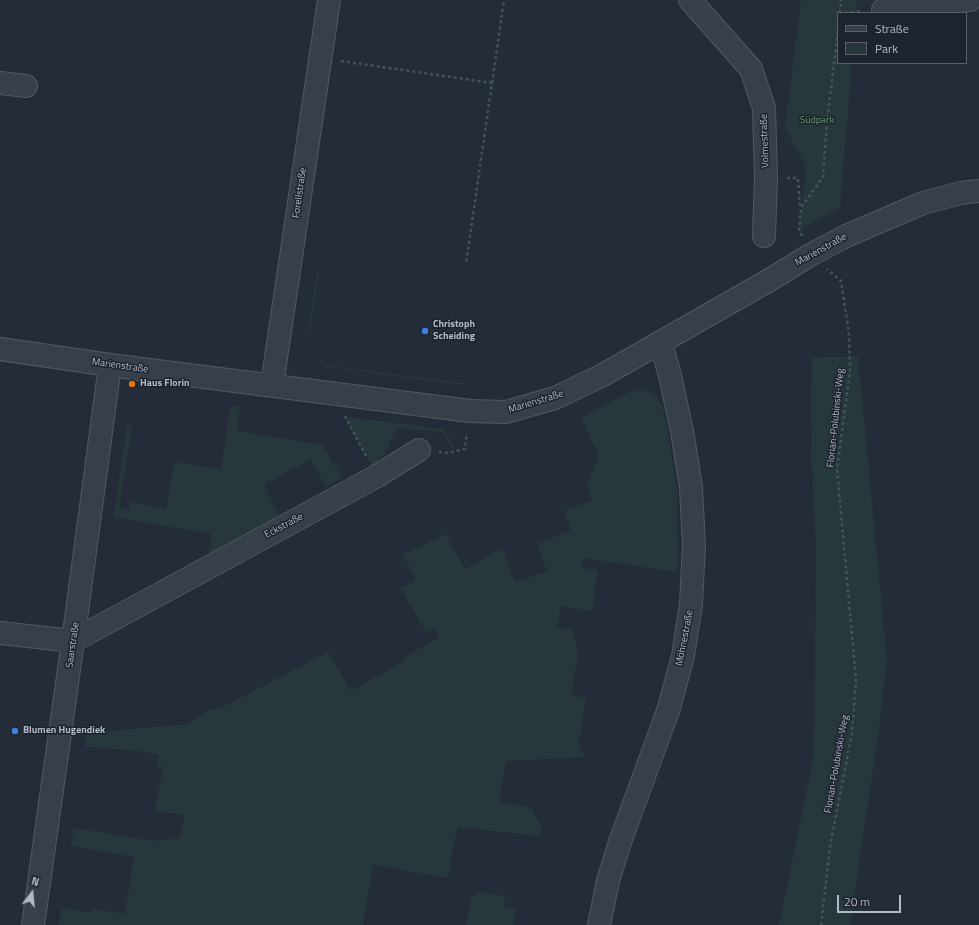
<!DOCTYPE html>
<html>
<head>
<meta charset="utf-8">
<style>
	body { margin:0 }
	#map { position:relative; width:979px; height:925px; overflow:hidden; background:#242c3a; font-family:"Titillium Web",sans-serif }
	canvas { display:block }
	.legend { position:absolute; left:837px; top:12px; width:130px; height:52px; box-sizing:border-box; background:#1d242f; border:1px solid #59606b; margin:0; padding:5px 7px; list-style:none; font-size:12px; color:#b3b9c6 }
	.legend li { display:flex; align-items:center; gap:8px; height:20px }
	.legend b { width:20px; border:1px solid #59606b }
	.north { position:absolute; left:12px; top:873px; width:40px; height:40px; -webkit-text-stroke:3px #1d242f; paint-order:stroke; rotate:16deg; font-size:11px; font-weight:700; line-height:16px; text-align:center; color:#b3b9c6 }
	.north::after { content:''; display:block; margin:auto; width:14px; height:18px; background:#b3b9c6; clip-path:polygon(50% 0,100% 100%,50% 72%,0 100%) }
	.scale { position:absolute; left:837px; top:895px; width:64px; height:18px; box-sizing:border-box; border:2px solid #b3b9c6; border-top:0; padding-left:5px; font-size:12px; line-height:14px; white-space:nowrap; color:#b3b9c6; -webkit-text-stroke:3px #1d242f; paint-order:stroke }
</style>
</head>
<body>
<div id="map">
<canvas width="979" height="925"></canvas>
<ul class="legend">
<li><b style="height:5px;background:#373f4b"></b>Straße</li>
<li><b style="height:11px;background:#26383b"></b>Park</li>
</ul>
<div class="north">N</div>
<div class="scale">20 m</div>
</div>
<script>
const c = document.querySelector('canvas').getContext('2d');
c.lineJoin = 'round';
function fillPath(path, color) { c.fillStyle = color; c.fill(path, 'evenodd'); }
const toPath = rows => new Path2D(rows.map(r => 'M' + r).join(''));
function strokePath(path, color, width, dash) { c.strokeStyle = color; c.lineWidth = width; c.lineCap = dash ? 'butt' : 'round'; c.setLineDash(dash || []); c.stroke(path); }
function drawText(font, color, halo, rows, align = 'center') {
  c.font = font + ' "Titillium Web",sans-serif'; c.lineWidth = 3; c.setLineDash([]); c.textBaseline = 'middle'; c.strokeStyle = halo; c.fillStyle = color; for (const [text, x, y, turn = 0] of rows) {
    c.save(); c.translate(x, y); c.rotate((+turn || 0) * Math.PI / 180); c.textAlign = isNaN(turn) ? turn : align; if (halo) c.strokeText(text, 0, 0); c.fillText(text, 0, 0); c.restore();
  }
}
fillPath(toPath([
	[801,0,857,0,856,13,838,13,838,63,852,63,840,208,799,229,806,166,785,128],
	[317,273,319,273,310,333,308,333],
	[858,356,887,661,879,729,850,925,779,925,814,755,816,552,811,446,812,358],
	[320,359,329,366,464,383,464,385,328,367,320,361],
	[641,390,653,394,662,405,667,427,677,489,678,572,583,558,582,568,598,570,592,611,561,606,557,628,573,630,578,653,571,695,586,698,579,743,585,757,506,761,499,802,531,807,541,826,540,836,457,827,448,878,373,865,363,925,59,925,62,908,92,913,93,909,125,914,134,857,71,846,74,828,152,841,180,838,185,815,155,811,163,767,157,766,159,755,141,751,85,747,87,733,187,724,209,710,221,708,328,652,351,691,404,661,402,659,439,637,434,628,426,632,400,588,416,579,403,555,445,534,465,569,502,548,515,582,547,571,537,544,571,530,564,511,592,500,587,485,599,455,581,418,629,392],
	[231,405,240,407,237,431,322,445,342,477,326,487,311,459,264,485,279,516,209,555,211,534,114,517,127,424,132,425,119,508,130,510,130,502,166,509,174,462,221,469],
	[345,417,444,429,455,448,453,450,443,432,396,428,386,452,372,467],
	[479,892,505,896,504,907,516,909,513,925,466,925,471,898]
]), '#26383b');
const minor = toPath([
	[690,0,751,69,764,108,766,177,764,236],
	[883,10,970,0],
	[0,83,26,86],
	[0,349,110,365,470,411,506,412,555,398,603,375,773,278,810,255,846,236,923,203,961,193,979,191],
	[272,385,329,0],
	[0,633,73,641,377,476,419,450],
	[33,925,73,641,110,365],
	[599,925,608,881,620,842,669,708,683,656,691,604,694,545,691,487,682,431,670,376,661,343]
]);
strokePath(minor, '#525965', 24);
strokePath(toPath([
	[840,13,841,0],
	[845,13,863,11],
	[341,61,492,83,466,264],
	[492,83,504,0],
	[787,178,798,178,800,208],
	[802,236,799,229,801,208,823,177,827,121,838,31],
	[345,416,367,458],
	[439,452,448,453,465,449,467,433],
	[821,925,830,847,852,733,856,680,837,469,850,371,849,334,841,281,827,269]
]), '#435559', 2.5, [3, 3]);
strokePath(minor, '#373f4b', 22);
for (const [x, y, r, color] of [
	[425,331,4,"#3f7fe0"],
	[132,384,4,"#e8710a"],
	[15,731,4,"#3f7fe0"]
]) { const dot = new Path2D(); dot.arc(x, y, r, 0, 2 * Math.PI); c.fillStyle = color; c.fill(dot); strokePath(dot, '#1d242f', 1.5); }
drawText('10px', '#6b9676', '#1d242f', [
	["Südpark",817,121]
]);
drawText('10px', '#b3b9c6', '#1d242f', [
	["Volmestraße",765,141,-92],
	["Forellstraße",300,193,-82],
	["Marienstraße",821,250,-29],
	["Marienstraße",120,366,8],
	["Marienstraße",536,402,-17],
	["Florian-Polubinski-Weg",836,418,-84],
	["Eckstraße",284,526,-28],
	["Möhnestraße",685,638,-79],
	["Saarstraße",73,645,-82],
	["Florian-Polubinski-Weg",837,764,-80]
]);
drawText('bold 10px', '#b3b9c6', '#1d242f', [
	["Christoph",433,325],
	["Scheiding",433,337],
	["Haus Florin",140,384],
	["Blumen Hugendiek",23,731]
], 'left');
</script>
</body>
</html>
